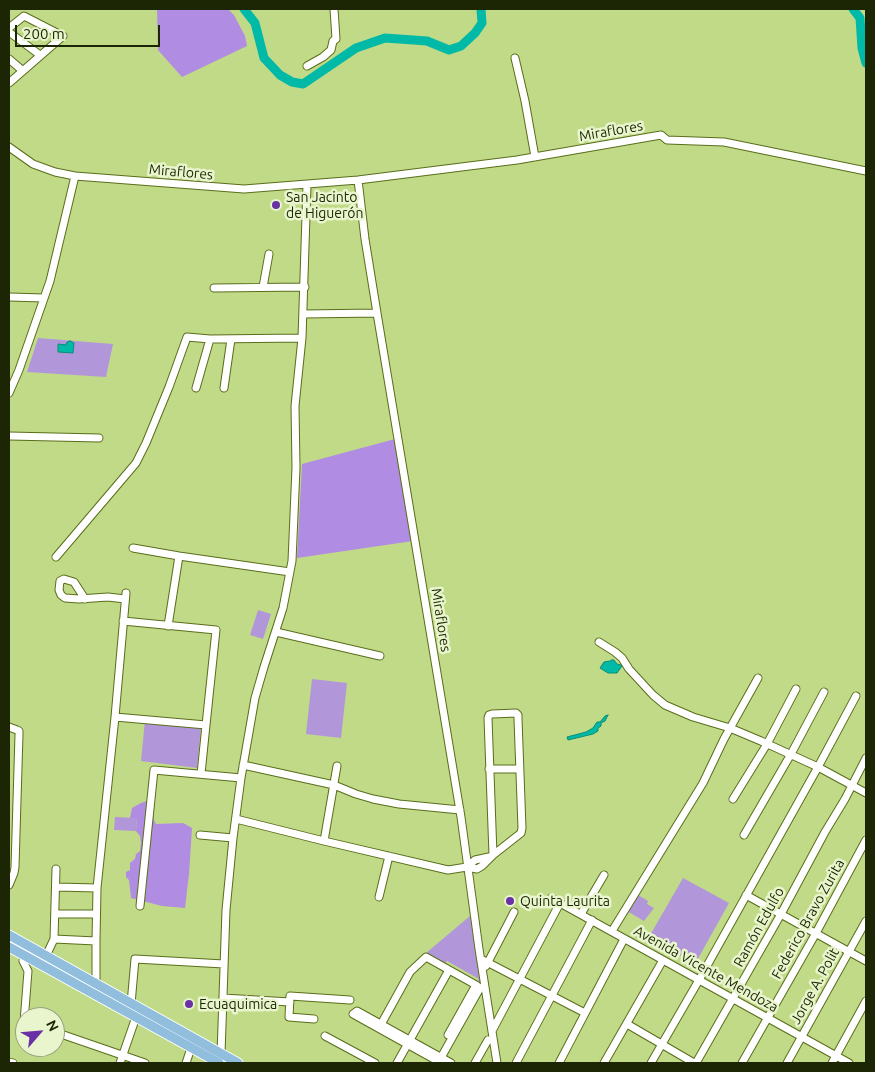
<!DOCTYPE html>
<html>
<head>
<meta charset="utf-8">
<style>
	body { margin:0 }
	#map { position:relative; width:875px; height:1072px; overflow:hidden; background:#c1da88; font-family:Ubuntu,sans-serif }
	canvas { display:block }
	.frame { position:absolute; inset:0; border:10px solid #1d2604; pointer-events:none }
	.north { position:absolute; left:15px; top:1007px; width:50px; height:50px; box-sizing:border-box; background:#e8f5cd; border:1px solid #97a27d; border-radius:50%; rotate:63deg; font-size:14px; font-weight:700; line-height:20px; text-align:center; color:#1d2604 }
	.north::after { content:''; display:block; margin:auto; width:18px; height:22px; background:#6a30a6; clip-path:polygon(50% 0,100% 100%,50% 72%,0 100%) }
	.scale { position:absolute; left:15px; top:25px; width:145px; height:22px; box-sizing:border-box; border:2px solid #1d2604; border-top:0; padding-left:6px; font-size:15px; line-height:18px; white-space:nowrap; color:#1d2604; -webkit-text-stroke:4px #e8f5cd; paint-order:stroke }
</style>
</head>
<body>
<div id="map">
<canvas width="875" height="1072"></canvas>
<div class="frame"></div>
<div class="north">N</div>
<div class="scale">200 m</div>
</div>
<script>
const c = document.querySelector('canvas').getContext('2d');
c.lineJoin = 'round';
function fillPath(path, color) { c.fillStyle = color; c.fill(path, 'evenodd'); }
const toPath = rows => new Path2D(rows.map(r => 'M' + r).join(''));
function strokePath(path, color, width, dash) { c.strokeStyle = color; c.lineWidth = width; c.lineCap = dash ? 'butt' : 'round'; c.setLineDash(dash || []); c.stroke(path); }
function drawText(font, color, halo, rows, align = 'center') {
  c.font = font + ' Ubuntu,sans-serif'; c.lineWidth = 5; c.setLineDash([]); c.textBaseline = 'middle'; c.strokeStyle = halo; c.fillStyle = color; for (const [text, x, y, turn = 0] of rows) {
    c.save(); c.translate(x, y); c.rotate((+turn || 0) * Math.PI / 180); c.textAlign = isNaN(turn) ? turn : align; if (halo) c.strokeText(text, 0, 0); c.fillText(text, 0, 0); c.restore();
  }
}
fillPath(toPath([
	[38,338,113,344,106,377,27,372],
	[258,610,271,614,263,639,250,635],
	[312,679,347,683,341,738,306,734],
	[145,720,201,727,197,768,141,761],
	[115,817,137,818,136,831,114,830],
	[683,878,729,903,695,964,649,937],
	[638,895,648,901,647,904,654,908,644,921,627,911],
	[470,916,481,985,477,982,479,979,447,961,445,964,426,953]
]), '#b196da');
fillPath(toPath([
	[157,9,228,9,234,15,245,36,247,46,182,77,158,50],
	[395,439,413,541,297,558,302,464],
	[147,801,153,811,154,820,156,824,183,823,192,828,189,874,185,908,162,906,131,898,129,880,126,877,126,872,130,870,130,863,135,859,136,854,140,851,141,843,140,836,136,831,137,818,130,818,132,808,141,803]
]), '#b08ce2');
const water = toPath([
	[70,341,74,343,73,353,58,352,58,344,66,345,67,342,70,341],
	[612,660,614,660,617,664,621,665,622,666,617,673,608,673,600,668,604,662,610,661,612,660],
	[608,715,605,721,601,723,601,726,598,728,598,731,593,734,568,740,567,737,586,732,593,728,597,722,600,722,605,716,608,715]
]);
fillPath(water, '#00b9a6');
strokePath(water, '#098d75', 1);
strokePath(toPath([
	[244,9,255,23,264,58,280,75,292,82,303,84,356,48,385,38,427,41,449,50,461,46,475,33,482,23,481,9],
	[853,9,860,18,862,48,866,63]
]), '#00b9a6', 9);
const minor = toPath([
	[9,28,24,16,63,36,9,83],
	[9,32,40,55],
	[515,58,525,101,535,157],
	[9,59,23,71],
	[307,66,323,57,331,50,333,41,336,39,334,9],
	[9,147,33,164,55,172,75,176,244,189,358,180,517,160,661,135,667,140,724,142,866,171],
	[358,180,365,239,377,313,461,817,479,949,497,1063],
	[263,287,269,254],
	[214,288,305,287],
	[9,297,44,298],
	[303,314,377,313],
	[196,388,210,339],
	[224,388,231,339],
	[9,393,19,370,50,281,75,176],
	[9,436,99,438],
	[133,548,179,556,290,572],
	[56,557,136,463,146,443,169,387,187,337,210,339,302,338],
	[85,599,74,582,64,579,60,581,59,590,61,595,65,598,79,599,108,597,125,599],
	[123,621,216,630,206,725],
	[168,626,179,556],
	[276,632,380,656],
	[599,642,615,652,622,658,629,669,653,695,665,705,693,717,730,728,761,741,818,767,866,793],
	[115,717,206,725,201,774],
	[9,727,17,730,19,731,19,734,15,867,14,873,9,885],
	[243,765,334,785,356,794,373,799,399,804,460,810],
	[489,769,519,769],
	[733,799,767,744,796,689],
	[236,819,324,841,448,870,467,867,477,869,482,866,493,855,521,833,522,828,518,719,518,715,516,713,492,714,489,715,488,718,493,855],
	[200,835,233,838],
	[744,835,791,754,824,692],
	[324,841,337,766],
	[467,867,475,860,489,857],
	[56,887,97,888],
	[746,895,866,961],
	[379,897,389,856],
	[551,898,849,1063],
	[140,906,154,770,241,778],
	[55,914,96,914],
	[581,914,604,875],
	[612,931,703,783,724,739,758,678],
	[54,939,96,941],
	[46,956,54,939,56,869],
	[481,959,585,1013],
	[23,961,28,971,24,1022,25,1022],
	[486,966,514,912],
	[96,984,96,941,97,888,115,717,126,593],
	[223,998,290,1002],
	[131,1004,135,959,224,964],
	[314,1019,289,1017,290,996,350,1000],
	[627,1024,694,1063],
	[379,1028,410,972,426,957,476,985,480,988,438,1063],
	[492,1031,560,903],
	[55,1032,145,1063],
	[448,1035,476,985],
	[325,1036,375,1063],
	[221,1054,226,910,233,838,241,778,255,698,264,667,283,608,292,561,296,468,295,406,302,338,307,185],
	[9,1062,13,1063],
	[120,1063,136,1017],
	[186,1063,191,1048],
	[397,1063,449,970],
	[441,1063,353,1014,357,1011,451,1063],
	[475,1063,488,1040],
	[516,1063,592,920],
	[559,1063,624,939],
	[604,1063,663,960],
	[651,1063,699,980,818,767,856,696],
	[696,1063,781,914,825,832,845,799,866,758],
	[742,1063,816,933,866,840],
	[787,1063,866,921],
	[832,1063,866,1001]
]);
const major = toPath([
	[9,935,238,1063],
	[9,947,219,1063]
]);
strokePath(minor, '#5a6e1a', 9);
strokePath(major, '#fff', 11);
strokePath(minor, '#fff', 7);
strokePath(major, '#91bedd', 9);
for (const [x, y, r, color] of [
	[276,205,5,"#6a30a6"],
	[510,901,5,"#6a30a6"],
	[189,1004,5,"#6a30a6"]
]) { const dot = new Path2D(); dot.arc(x, y, r, 0, 2 * Math.PI); c.fillStyle = color; c.fill(dot); strokePath(dot, '#e8f5cd', 2); }
drawText('14px', '#1d2604', '#e8f5cd', [
	["Miraflores",611,131,-10],
	["Miraflores",181,172,5],
	["Miraflores",441,620,81],
	["Federico Bravo Zurita",808,919,-61],
	["Ramón Edulfo",759,927,-61],
	["Avenida Vicente Mendoza",706,969,29],
	["Jorge A. Polit",815,986,-61]
]);
drawText('14px', '#1d2604', '#e8f5cd', [
	["San Jacinto",286,197],
	["de Higuerón",286,213],
	["Quinta Laurita",520,901],
	["Ecuaquimica",199,1004]
], 'left');
</script>
</body>
</html>
